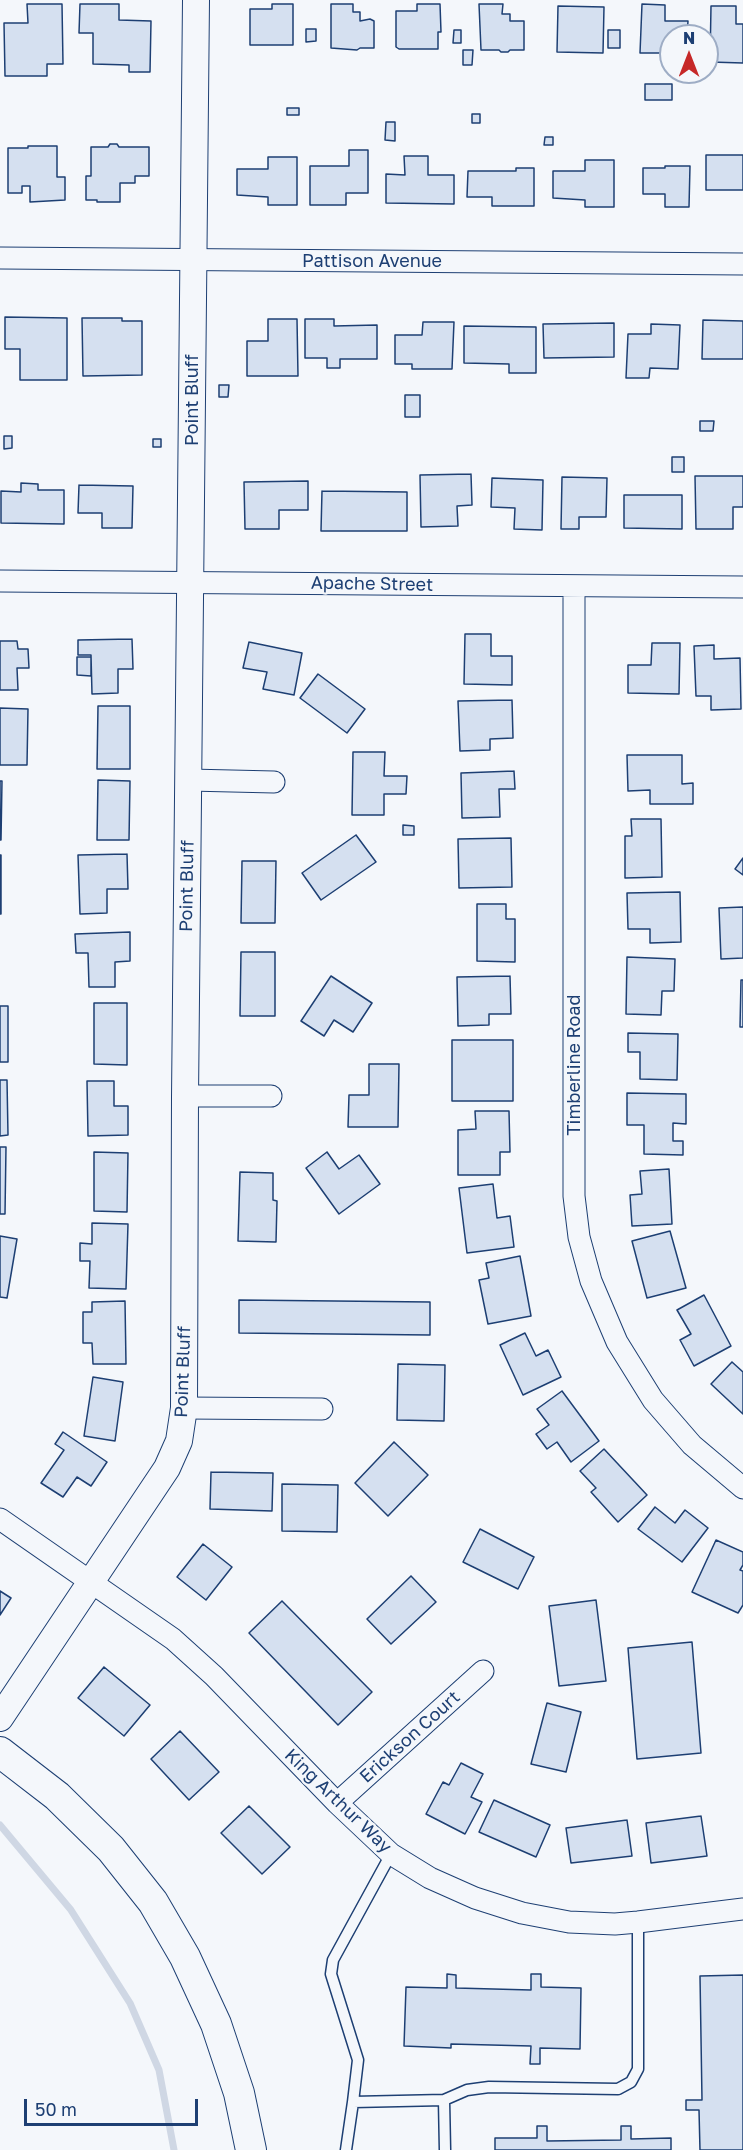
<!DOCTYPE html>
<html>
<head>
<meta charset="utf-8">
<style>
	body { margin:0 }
	#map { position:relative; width:743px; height:2150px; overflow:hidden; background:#f4f7fb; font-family:"Golos Text",sans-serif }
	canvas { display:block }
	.north { position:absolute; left:659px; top:24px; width:60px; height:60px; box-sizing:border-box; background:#f4f7fb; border:2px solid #9eadc5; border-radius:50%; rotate:0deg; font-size:16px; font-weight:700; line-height:24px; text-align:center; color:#1d3f73 }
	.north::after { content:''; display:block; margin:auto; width:21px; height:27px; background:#c62828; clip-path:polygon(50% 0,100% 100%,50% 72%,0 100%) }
	.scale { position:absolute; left:24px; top:2099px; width:174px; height:27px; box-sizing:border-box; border:3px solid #1d3f73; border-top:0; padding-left:8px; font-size:18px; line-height:21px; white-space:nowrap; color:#1d3f73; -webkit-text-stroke:4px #f4f7fb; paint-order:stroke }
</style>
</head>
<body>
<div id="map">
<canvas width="743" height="2150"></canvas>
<div class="north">N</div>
<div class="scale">50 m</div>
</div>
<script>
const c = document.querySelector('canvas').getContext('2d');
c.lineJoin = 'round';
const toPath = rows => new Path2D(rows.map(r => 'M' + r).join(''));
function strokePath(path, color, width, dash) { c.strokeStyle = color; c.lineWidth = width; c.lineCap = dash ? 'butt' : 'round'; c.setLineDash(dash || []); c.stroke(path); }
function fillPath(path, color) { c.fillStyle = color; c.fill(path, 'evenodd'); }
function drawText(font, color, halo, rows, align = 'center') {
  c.font = font + ' "Golos Text",sans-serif'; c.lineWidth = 4.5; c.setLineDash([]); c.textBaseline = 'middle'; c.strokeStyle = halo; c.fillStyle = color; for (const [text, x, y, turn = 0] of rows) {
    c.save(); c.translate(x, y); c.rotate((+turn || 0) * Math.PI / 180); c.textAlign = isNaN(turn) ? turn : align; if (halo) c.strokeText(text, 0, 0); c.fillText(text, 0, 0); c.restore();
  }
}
strokePath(toPath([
	[0,1825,71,1910,130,2003,159,2070,174,2150]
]), '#cfd7e4', 7);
const building = toPath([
	[27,4,62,4,63,64,47,64,47,76,5,76,4,23,28,23,27,4],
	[80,4,119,4,119,20,151,21,150,72,129,72,129,65,93,64,93,33,79,33,80,4],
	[272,4,293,4,293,45,250,45,250,9,272,9,272,4],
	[331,4,353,4,353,12,360,12,360,21,370,19,374,21,374,48,360,48,357,50,331,48,331,4],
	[417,4,440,4,441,32,438,32,438,49,399,49,396,47,396,11,417,11,417,4],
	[479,4,503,4,502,14,510,14,510,21,524,21,524,50,510,50,508,52,501,52,499,50,481,50,479,4],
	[642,4,665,5,665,21,688,21,687,36,671,36,671,53,640,53,642,4],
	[558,6,604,7,603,53,557,52,558,6],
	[711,6,736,6,736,24,743,24,743,63,710,62,711,6],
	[306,29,316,29,316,41,306,42,306,29],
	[454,30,461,30,461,43,453,43,454,30],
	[608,30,620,30,620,48,608,48,608,30],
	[463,50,473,50,472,65,463,65,463,50],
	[645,84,672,84,672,100,645,100,645,84],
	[287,108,299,108,299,115,287,115,287,108],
	[472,114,480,114,480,123,472,123,472,114],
	[386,122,395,122,395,141,385,140,386,122],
	[545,137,553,137,553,145,544,145,545,137],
	[110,144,117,144,119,147,149,147,149,176,135,176,135,183,120,183,120,202,97,202,97,200,86,200,86,176,91,176,91,147,108,147,110,144],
	[28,146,57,146,57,177,65,177,65,200,30,202,30,186,22,186,22,193,8,193,8,148,28,148,28,146],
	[349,150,368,150,368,193,346,193,346,205,310,205,310,166,349,166,349,150],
	[706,155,743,155,743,190,706,190,706,155],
	[404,156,428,156,428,175,454,175,454,204,386,203,386,174,405,175,404,156],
	[268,157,297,157,297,205,268,205,268,197,237,195,237,169,268,169,268,157],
	[585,160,614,160,614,207,585,207,585,200,553,198,553,171,585,171,585,160],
	[665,166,690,166,689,207,665,207,665,194,643,194,643,168,665,168,665,166],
	[516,168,534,168,534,206,492,206,492,197,467,197,468,171,516,171,516,168],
	[5,317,67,318,67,380,20,380,20,349,5,349,5,317],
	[82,318,122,318,122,321,142,321,142,375,83,376,82,318],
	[268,319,297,319,298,376,247,376,247,341,268,341,268,319],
	[305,319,334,319,334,326,377,325,377,359,340,359,340,368,327,368,327,358,305,358,305,319],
	[703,320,743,321,743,359,702,359,703,320],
	[423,322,454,322,452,369,412,369,412,364,395,364,395,335,422,335,423,322],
	[614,323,614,357,544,358,543,324,614,323],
	[651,324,680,325,678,369,650,368,649,378,626,378,628,334,651,334,651,324],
	[464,326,536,327,536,373,509,373,509,364,464,363,464,326],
	[219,385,229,385,228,397,219,397,219,385],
	[405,395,420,395,420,417,405,417,405,395],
	[700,421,714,421,713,431,700,431,700,421],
	[4,436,12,436,12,448,4,449,4,436],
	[153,439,161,439,161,447,153,447,153,439],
	[672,457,684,457,684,472,672,472,672,457],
	[471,474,472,505,457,506,458,526,421,527,420,475,471,474],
	[695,476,743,476,743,507,733,507,733,529,696,529,695,476],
	[562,477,607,478,606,517,579,517,579,529,561,529,562,477],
	[492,478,543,480,542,530,514,529,515,508,491,507,492,478],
	[308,481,308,510,279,510,279,529,245,529,244,482,308,481],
	[21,483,38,484,38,490,64,490,64,524,1,523,1,491,21,492,21,483],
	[79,485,133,486,132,528,102,528,102,513,78,513,79,485],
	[322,491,407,492,407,531,321,531,322,491],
	[624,495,682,495,682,529,624,528,624,495],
	[465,634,491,634,491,656,512,656,512,685,464,684,465,634],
	[132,639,133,669,118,669,118,693,92,694,91,655,78,655,78,640,132,639],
	[0,641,17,641,18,649,28,649,29,668,17,668,18,690,0,690,0,641],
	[249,642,302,653,294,695,263,689,267,672,243,668,249,642],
	[652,643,680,643,679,694,628,693,628,665,651,665,652,643],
	[714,645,714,659,740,658,741,709,711,710,711,696,696,696,694,646,714,645],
	[77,657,91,657,91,676,77,675,77,657],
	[318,674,365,709,347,733,300,698,318,674],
	[512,700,513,738,490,739,490,750,460,751,458,701,512,700],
	[98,706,130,706,130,769,97,769,98,706],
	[0,708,28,709,27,765,0,765,0,708],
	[353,752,385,752,384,776,407,776,406,794,384,794,384,815,352,815,353,752],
	[627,755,682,755,682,784,693,783,693,804,650,804,650,790,628,791,627,755],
	[514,771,515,789,499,789,500,817,462,818,461,773,514,771],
	[98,780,130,781,129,840,97,840,98,780],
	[0,781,2,781,1,840,0,840,0,781],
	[631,819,661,819,662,877,625,878,625,836,632,836,631,819],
	[403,825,414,826,414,835,403,835,403,825],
	[356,835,376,862,321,900,302,873,356,835],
	[511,838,512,887,459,888,458,839,511,838],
	[127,854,128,889,107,889,107,913,80,914,78,855,127,854],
	[0,855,1,855,1,914,0,914,0,855],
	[743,858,743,875,735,869,743,858],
	[242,861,276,861,275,923,241,923,242,861],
	[680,892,681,942,650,943,650,929,628,929,627,893,680,892],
	[477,904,506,904,506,919,515,919,515,962,477,961,477,904],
	[743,907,743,958,721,959,719,908,743,907],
	[130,932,130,961,115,962,115,987,89,987,88,953,76,953,75,934,130,932],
	[241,952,275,952,275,1016,240,1016,241,952],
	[627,957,675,959,674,991,662,991,661,1015,626,1014,627,957],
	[331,976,372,1003,353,1032,334,1020,324,1036,301,1021,331,976],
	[510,976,511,1014,489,1014,489,1025,458,1026,457,977,510,976],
	[741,980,743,980,743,1027,740,1027,741,980],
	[94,1003,127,1003,127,1065,94,1064,94,1003],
	[0,1006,8,1006,8,1062,0,1062,0,1006],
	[628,1033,678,1034,677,1080,640,1079,640,1052,628,1052,628,1033],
	[452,1040,513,1040,513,1101,452,1101,452,1040],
	[369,1064,399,1064,398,1127,348,1127,349,1095,369,1095,369,1064],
	[0,1080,7,1080,8,1135,0,1136,0,1080],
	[87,1081,114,1081,114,1106,128,1106,128,1135,88,1136,87,1081],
	[627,1093,686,1094,686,1124,673,1123,673,1141,683,1141,683,1155,644,1154,644,1125,627,1125,627,1093],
	[475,1111,509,1111,510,1152,500,1152,500,1175,458,1175,458,1130,476,1129,475,1111],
	[0,1147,6,1147,5,1214,0,1214,0,1147],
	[94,1152,128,1153,127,1212,94,1211,94,1152],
	[327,1152,339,1169,359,1155,380,1184,339,1214,306,1168,327,1152],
	[669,1169,672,1224,632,1226,630,1195,642,1194,640,1171,669,1169],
	[240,1172,273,1173,273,1200,277,1201,276,1242,238,1241,240,1172],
	[493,1184,497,1218,510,1216,514,1247,467,1253,459,1188,493,1184],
	[92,1223,128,1224,126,1289,89,1288,90,1261,80,1261,80,1243,92,1244,92,1223],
	[670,1231,686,1288,647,1298,632,1241,670,1231],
	[0,1236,17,1239,7,1298,0,1297,0,1236],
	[520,1256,531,1316,488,1324,479,1280,489,1278,486,1263,520,1256],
	[704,1295,731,1346,694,1366,680,1340,691,1334,677,1310,704,1295],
	[239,1300,430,1302,430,1335,239,1333,239,1300],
	[125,1301,126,1364,93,1364,92,1343,83,1343,83,1312,92,1312,92,1302,125,1301],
	[525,1333,536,1356,548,1350,561,1377,523,1395,500,1345,525,1333],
	[732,1362,743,1372,743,1414,711,1384,732,1362],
	[398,1364,445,1365,444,1421,397,1420,398,1364],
	[93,1377,123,1382,115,1441,84,1436,93,1377],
	[562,1391,599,1441,571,1462,557,1442,547,1449,536,1434,549,1425,537,1409,562,1391],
	[63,1432,107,1462,91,1486,77,1477,63,1497,41,1483,64,1450,55,1444,63,1432],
	[394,1442,428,1475,388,1516,355,1483,394,1442],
	[604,1449,647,1495,618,1522,591,1492,596,1488,580,1471,604,1449],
	[211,1472,273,1473,272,1511,210,1509,211,1472],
	[282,1484,338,1485,337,1532,282,1531,282,1484],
	[655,1507,675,1523,685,1510,708,1528,682,1562,638,1529,655,1507],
	[480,1529,534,1557,518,1589,463,1562,480,1529],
	[716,1540,743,1552,743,1565,740,1570,743,1571,743,1605,738,1613,692,1592,716,1540],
	[203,1544,232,1567,206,1600,177,1577,203,1544],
	[411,1576,436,1602,391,1644,367,1619,411,1576],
	[0,1591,11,1598,0,1615,0,1591],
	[596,1600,606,1681,559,1686,549,1606,596,1600],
	[282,1601,372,1692,338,1725,249,1633,282,1601],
	[692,1642,701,1753,637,1759,628,1648,692,1642],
	[104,1667,150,1705,124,1736,78,1698,104,1667],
	[547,1703,581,1712,566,1772,531,1764,547,1703],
	[180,1731,219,1772,189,1800,151,1759,180,1731],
	[461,1763,483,1774,471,1797,482,1802,465,1834,426,1814,443,1782,449,1785,461,1763],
	[494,1800,550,1825,536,1857,479,1832,494,1800],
	[249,1806,290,1847,262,1874,221,1833,249,1806],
	[701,1816,707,1856,651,1863,646,1823,701,1816],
	[627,1820,632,1856,571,1863,566,1828,627,1820],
	[447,1974,456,1975,456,1988,531,1990,531,1974,541,1974,541,1987,581,1988,580,2049,540,2048,540,2064,530,2064,531,2046,451,2044,451,2048,404,2046,406,1987,447,1988,447,1974],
	[743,1975,743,2150,700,2150,699,2110,686,2110,686,2100,702,2100,700,1976,743,1975],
	[537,2126,547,2126,547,2141,621,2140,621,2126,631,2126,631,2139,671,2138,671,2150,495,2150,495,2138,537,2138,537,2126]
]);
fillPath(building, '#d5e0f0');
strokePath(building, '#1d3f73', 1.5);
const service = toPath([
	[391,1854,333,1960,331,1974,358,2060,353,2102,444,2100,467,2090,489,2087,618,2089,631,2082,638,2069,638,1922],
	[444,2100,445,2150],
	[346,2150,353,2102]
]);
const minor = toPath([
	[0,258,743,264],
	[0,581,743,587],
	[574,586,574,1196,579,1237,591,1281,617,1342,653,1400,692,1445,743,1488],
	[189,780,274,782],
	[185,1096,271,1096],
	[184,1408,322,1409],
	[0,1519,173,1639,214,1676,337,1803,391,1854,430,1878,475,1898,522,1913,569,1922,615,1924,638,1922,743,1909],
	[337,1803,483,1671]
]);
const tertiary = toPath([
	[0,1718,167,1468,179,1441,184,1408,185,1096,196,0]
]);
const secondary = toPath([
	[0,1752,57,1796,111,1849,153,1902,185,1957,216,2024,239,2093,251,2150]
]);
strokePath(service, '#1d3f73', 13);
strokePath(minor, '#1d3f73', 23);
strokePath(tertiary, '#1d3f73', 28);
strokePath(secondary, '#1d3f73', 32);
strokePath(service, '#f4f7fb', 10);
strokePath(minor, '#f4f7fb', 21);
strokePath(tertiary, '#f4f7fb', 26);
strokePath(secondary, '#f4f7fb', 30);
drawText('18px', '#1d3f73', '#f4f7fb', [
	["Pattison Avenue",372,261],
	["Point Bluff",192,400,-90],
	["Apache Street",372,584,1],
	["Point Bluff",187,886,-89],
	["Timberline Road",574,1065,-90],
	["Point Bluff",183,1372,-88],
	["Erickson Court",410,1737,-42],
	["King Arthur Way",338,1801,44]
]);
</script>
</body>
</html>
